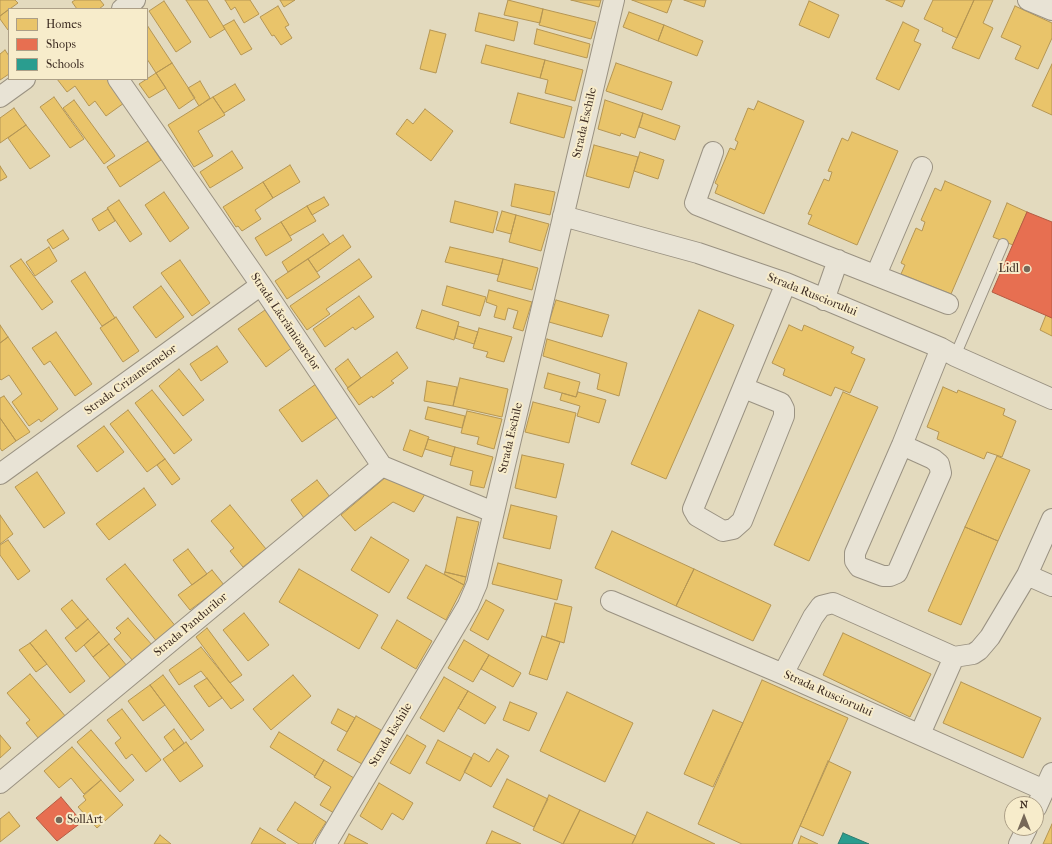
<!DOCTYPE html>
<html>
<head>
<meta charset="utf-8">
<style>
	body { margin:0 }
	#map { position:relative; width:1052px; height:844px; overflow:hidden; background:#e3dabe; font-family:"IM FELL French Canon",serif }
	canvas { display:block }
	.legend { position:absolute; left:8px; top:8px; width:140px; height:72px; box-sizing:border-box; background:#f7eccb; border:1px solid #ac9f87; margin:0; padding:5px 7px; list-style:none; font-size:12px; color:#3c2b21 }
	.legend li { display:flex; align-items:center; gap:8px; height:20px }
	.legend b { width:20px; border:1px solid #ac9f87 }
	.north { position:absolute; left:1004px; top:796px; width:40px; height:40px; box-sizing:border-box; background:#f7eccb; border:1px solid #ac9f87; border-radius:50%; rotate:0deg; font-size:11px; font-weight:700; line-height:16px; text-align:center; color:#3c2b21 }
	.north::after { content:''; display:block; margin:auto; width:14px; height:18px; background:#766858; clip-path:polygon(50% 0,100% 100%,50% 72%,0 100%) }
</style>
</head>
<body>
<div id="map">
<canvas width="1052" height="844"></canvas>
<ul class="legend">
<li><b style="height:11px;background:#e9c46a"></b>Homes</li>
<li><b style="height:11px;background:#e76f51"></b>Shops</li>
<li><b style="height:11px;background:#2a9d8f"></b>Schools</li>
</ul>
<div class="north">N</div>
</div>
<script>
const c = document.querySelector('canvas').getContext('2d');
c.lineJoin = 'round';
function fillPath(path, color) { c.fillStyle = color; c.fill(path, 'evenodd'); }
const toPath = rows => new Path2D(rows.map(r => 'M' + r).join(''));
function strokePath(path, color, width, dash) { c.strokeStyle = color; c.lineWidth = width; c.lineCap = dash ? 'butt' : 'round'; c.setLineDash(dash || []); c.stroke(path); }
function drawText(font, color, halo, rows, align = 'center') {
  c.font = font + ' "IM FELL French Canon",serif'; c.lineWidth = 4; c.setLineDash([]); c.textBaseline = 'middle'; c.strokeStyle = halo; c.fillStyle = color; for (const [text, x, y, turn = 0] of rows) {
    c.save(); c.translate(x, y); c.rotate((+turn || 0) * Math.PI / 180); c.textAlign = isNaN(turn) ? turn : align; if (halo) c.strokeText(text, 0, 0); c.fillText(text, 0, 0); c.restore();
  }
}
const homes = toPath([
	[0,0,15,0,18,3,0,16,0,0],
	[75,0,100,0,104,5,99,9,77,9,72,2,75,0],
	[186,0,207,0,225,29,210,38,186,0],
	[225,0,250,0,259,14,244,23,235,7,231,10,225,0],
	[280,0,295,0,284,7,280,0],
	[508,0,543,9,540,23,504,15,508,0],
	[571,0,601,0,599,7,571,0],
	[632,0,672,0,667,13,632,0],
	[684,0,706,0,704,7,684,0],
	[886,0,905,0,902,7,886,0],
	[933,0,974,0,957,38,942,31,943,28,924,19,933,0],
	[974,0,993,0,983,23,993,28,979,59,952,48,974,0],
	[164,1,191,42,176,52,149,11,164,1],
	[809,1,839,15,829,38,799,25,809,1],
	[278,6,289,25,285,27,292,38,281,45,274,35,272,36,260,17,278,6],
	[1015,6,1052,23,1052,38,1038,69,1015,59,1021,46,1001,37,1015,6],
	[9,9,9,30,8,30,0,19,0,16,9,9],
	[543,9,596,22,591,39,539,25,543,9],
	[629,12,664,25,658,41,623,27,629,12],
	[479,13,518,22,514,41,475,31,479,13],
	[234,20,252,49,241,55,223,26,234,20],
	[903,22,919,30,914,41,921,44,899,90,876,79,903,22],
	[147,25,172,63,156,73,147,59,147,25],
	[664,25,703,41,697,56,658,41,664,25],
	[537,29,590,44,587,58,534,44,537,29],
	[430,30,446,34,436,73,420,69,430,30],
	[486,45,545,60,540,78,481,63,486,45],
	[5,50,9,56,9,74,0,80,0,54,5,50],
	[545,60,583,70,575,101,545,93,548,80,540,78,545,60],
	[172,63,195,98,179,109,156,73,172,63],
	[616,63,672,82,662,110,606,91,616,63],
	[1052,64,1052,115,1032,106,1052,64],
	[156,73,166,88,149,98,139,84,156,73],
	[57,79,107,79,124,103,106,116,95,101,89,106,75,86,67,92,57,79],
	[200,81,210,98,199,106,188,88,200,81],
	[235,84,245,100,224,113,213,97,235,84],
	[518,93,572,107,564,138,510,123,518,93],
	[54,97,84,139,70,148,40,107,54,97],
	[213,97,225,115,198,131,213,156,194,167,168,125,213,97],
	[74,100,115,156,104,164,63,108,74,100],
	[605,100,643,113,635,138,621,133,620,136,598,129,605,100],
	[758,101,804,121,764,214,715,193,718,185,715,183,730,148,735,150,738,142,735,140,748,108,754,110,758,101],
	[14,108,26,125,0,143,0,118,14,108],
	[425,109,453,131,431,161,396,134,407,119,413,124,425,109],
	[643,113,680,126,675,140,639,127,643,113],
	[26,125,50,156,30,169,8,138,26,125],
	[852,132,898,151,857,245,808,224,812,215,808,214,824,179,829,181,832,172,828,171,842,138,848,141,852,132],
	[148,141,161,160,120,187,107,167,148,141],
	[594,145,638,157,629,188,586,176,594,145],
	[232,151,243,168,210,188,200,172,232,151],
	[640,152,664,160,658,179,634,171,640,152],
	[290,165,300,182,273,198,263,182,290,165],
	[0,166,7,177,0,181,0,166],
	[945,181,991,201,951,294,901,274,905,265,901,263,916,228,922,231,925,222,921,220,935,188,941,191,945,181],
	[263,182,273,198,255,210,261,219,242,231,238,226,236,227,223,207,263,182],
	[515,184,555,192,550,215,511,206,515,184],
	[164,192,189,228,170,242,145,205,164,192],
	[324,197,329,205,312,215,307,206,324,197],
	[119,200,142,234,130,242,107,208,119,200],
	[455,201,498,212,493,233,450,222,455,201],
	[1007,203,1027,212,1013,245,993,237,1007,203],
	[307,206,316,221,290,236,281,222,307,206],
	[108,209,115,221,99,231,92,219,108,209],
	[502,211,516,215,511,234,496,230,502,211],
	[516,215,549,224,541,251,509,242,516,215],
	[281,222,292,240,266,256,255,238,281,222],
	[63,230,69,239,53,249,47,240,63,230],
	[323,234,330,244,288,272,282,262,323,234],
	[343,235,351,247,317,272,308,259,343,235],
	[49,247,57,261,35,276,26,262,49,247],
	[450,247,503,259,499,275,445,262,450,247],
	[21,259,53,302,42,310,10,266,21,259],
	[308,259,320,277,287,299,275,281,308,259],
	[359,259,372,277,326,309,330,314,307,330,290,306,359,259],
	[503,259,538,268,532,290,497,281,503,259],
	[180,260,210,303,192,316,161,273,180,260],
	[85,272,115,318,102,326,71,281,85,272],
	[161,286,184,317,156,338,133,307,161,286],
	[447,286,486,297,480,316,442,305,447,286],
	[489,290,532,302,523,331,513,328,518,311,508,308,505,320,494,317,497,306,486,302,489,290],
	[359,296,374,317,355,330,353,327,325,347,313,329,359,296],
	[556,300,609,315,602,337,549,322,556,300],
	[265,310,293,347,266,367,238,329,265,310],
	[422,310,459,322,454,340,416,328,422,310],
	[699,310,734,325,666,479,631,464,699,310],
	[1046,315,1052,318,1052,336,1040,330,1046,315],
	[116,317,139,351,123,362,100,328,116,317],
	[0,325,8,337,0,343,0,325],
	[789,325,802,331,804,325,854,347,851,353,865,359,850,393,835,387,831,396,783,375,785,369,772,363,789,325],
	[458,326,478,332,474,344,455,338,458,326],
	[479,328,512,337,504,362,486,357,488,352,473,348,479,328],
	[56,332,92,384,75,396,50,361,44,365,32,348,56,332],
	[8,337,58,409,41,422,39,419,29,426,12,402,22,394,9,375,1,380,0,379,0,343,8,337],
	[547,339,627,363,619,396,597,389,600,374,543,356,547,339],
	[217,346,228,362,201,381,190,364,217,346],
	[397,352,408,368,391,381,394,383,373,398,372,396,359,405,347,388,397,352],
	[348,359,361,378,348,388,335,369,348,359],
	[179,369,204,400,183,416,159,386,179,369],
	[548,373,580,382,576,397,544,388,548,373],
	[460,378,508,389,502,417,453,406,460,378],
	[427,381,457,387,453,406,424,401,427,381],
	[316,384,339,416,302,442,279,410,316,384],
	[943,387,957,393,958,390,1005,409,1003,415,1016,421,1002,457,987,452,984,459,937,439,939,432,927,427,943,387],
	[152,390,192,440,174,454,135,403,152,390],
	[578,392,606,400,599,423,577,416,580,406,560,400,562,393,576,397,578,392],
	[843,392,878,407,809,561,774,545,843,392],
	[4,396,30,432,16,441,0,418,0,398,4,396],
	[533,402,576,413,569,443,525,432,533,402],
	[428,407,465,416,462,428,425,419,428,407],
	[128,410,165,459,147,472,110,424,128,410],
	[467,411,502,419,494,449,477,444,479,437,461,433,467,411],
	[0,418,16,441,2,451,0,448,0,418],
	[104,426,124,452,97,472,77,446,104,426],
	[410,430,429,437,422,457,403,450,410,430],
	[428,439,455,447,452,457,425,449,428,439],
	[455,447,493,457,484,488,470,485,473,471,450,465,455,447],
	[522,455,564,464,556,498,515,488,522,455],
	[997,456,1030,470,998,541,965,527,997,456],
	[165,459,180,479,172,485,157,465,165,459],
	[37,472,65,513,44,528,15,487,37,472],
	[386,477,425,494,414,512,393,502,355,531,341,515,386,477],
	[317,480,330,497,304,518,291,500,317,480],
	[144,488,156,505,109,540,96,524,144,488],
	[230,505,266,549,243,567,230,551,234,548,211,521,230,505],
	[511,505,557,516,550,549,503,538,511,505],
	[0,515,13,534,0,544,0,515],
	[457,517,479,522,466,577,445,572,457,517],
	[965,527,998,541,961,625,928,611,965,527],
	[612,531,694,569,676,606,595,568,612,531],
	[371,537,409,560,389,593,351,570,371,537],
	[8,540,30,571,18,580,0,555,0,545,8,540],
	[188,549,207,574,192,585,173,560,188,549],
	[498,563,562,580,557,600,492,584,498,563],
	[125,564,177,628,158,643,106,579,125,564],
	[426,565,464,585,446,620,407,598,426,565],
	[299,569,378,615,359,649,279,602,299,569],
	[694,569,771,605,753,641,676,606,694,569],
	[212,570,224,585,190,610,178,595,212,570],
	[445,572,466,577,464,585,444,574,445,572],
	[72,600,88,619,77,629,61,609,72,600],
	[486,600,504,610,488,640,470,630,486,600],
	[555,603,572,607,564,643,546,637,555,603],
	[244,613,269,645,248,661,223,630,244,613],
	[128,618,153,646,134,662,114,639,121,633,116,628,128,618],
	[88,619,99,632,76,652,65,638,88,619],
	[397,620,432,641,416,669,381,648,397,620],
	[207,628,242,675,230,683,196,637,207,628],
	[46,630,85,681,70,693,30,643,46,630],
	[99,632,109,644,93,657,84,645,99,632],
	[843,633,931,674,910,717,823,675,843,633],
	[542,636,560,642,547,680,529,674,542,636],
	[464,640,489,655,473,682,448,668,464,640],
	[30,643,47,664,36,672,19,650,30,643],
	[109,644,127,666,111,679,93,657,109,644],
	[201,647,244,700,231,709,201,671,179,685,169,670,201,647],
	[489,655,521,673,513,687,481,669,489,655],
	[30,674,66,717,39,739,26,723,30,720,7,693,30,674],
	[163,675,204,730,191,740,150,685,163,675],
	[293,675,311,696,271,730,253,709,293,675],
	[444,677,468,691,444,732,420,718,444,677],
	[207,678,222,698,209,707,194,686,207,678],
	[762,680,848,718,792,844,742,844,698,824,762,680],
	[961,682,1041,718,1023,758,943,723,961,682],
	[150,685,165,705,143,721,128,701,150,685],
	[468,691,496,707,485,724,458,708,468,691],
	[567,692,633,723,605,782,540,751,567,692],
	[510,702,537,713,529,731,503,720,510,702],
	[122,709,161,760,146,772,132,754,126,759,115,743,121,738,107,720,122,709],
	[338,709,355,718,347,732,331,723,338,709],
	[713,710,743,723,713,787,684,774,713,710],
	[356,716,381,730,362,764,337,750,356,716],
	[174,729,184,743,174,751,164,737,174,729],
	[91,730,134,780,120,792,77,742,91,730],
	[279,732,324,760,315,776,270,747,279,732],
	[0,735,11,748,0,758,0,735],
	[407,735,426,746,410,774,390,763,407,735],
	[438,740,472,758,460,781,426,763,438,740],
	[186,742,203,766,180,782,163,759,186,742],
	[72,747,101,780,84,794,71,778,59,788,44,771,72,747],
	[497,749,509,756,491,787,464,772,474,753,489,762,497,749],
	[324,760,354,778,334,813,320,805,331,787,314,777,324,760],
	[828,761,851,772,823,836,800,826,828,761],
	[507,779,548,799,534,827,493,807,507,779],
	[101,780,123,805,97,828,78,807,86,800,83,796,101,780],
	[379,783,413,803,403,820,392,813,382,830,360,816,379,783],
	[549,795,580,810,563,844,533,830,549,795],
	[295,802,326,822,312,844,299,844,277,830,295,802],
	[580,810,636,836,632,844,563,844,580,810],
	[9,812,20,826,0,842,0,819,9,812],
	[647,812,715,844,632,844,647,812],
	[1052,824,1052,844,1043,844,1052,824],
	[260,828,286,844,251,844,260,828],
	[492,831,521,844,486,844,492,831],
	[349,834,368,844,344,844,349,834],
	[160,835,171,844,154,844,160,835],
	[801,836,818,844,798,844,801,836]
]);
fillPath(homes, '#e9c46a');
strokePath(homes, '#b59654', 1);
const shops = toPath([
	[1027,212,1052,222,1052,318,992,292,1027,212],
	[61,797,82,822,57,841,36,818,61,797]
]);
fillPath(shops, '#e76f51');
strokePath(shops, '#b45b43', 1);
const schools = toPath([
	[843,833,869,844,838,844,843,833]
]);
fillPath(schools, '#2a9d8f');
strokePath(schools, '#2f7b6e', 1);
const service = toPath([
	[955,356,1003,244]
]);
const minor = toPath([
	[1028,0,1052,10],
	[122,9,135,0],
	[118,79,261,285,382,466,493,512],
	[0,97,25,79],
	[713,152,695,203,697,205,948,304],
	[563,216,698,253,786,283,941,348,955,356,1052,399],
	[876,275,922,167],
	[824,300,838,260],
	[744,388,781,403,784,409,784,416,742,521,733,529,723,531,697,516,693,509,786,283],
	[902,445,933,459,939,464,941,473,897,573,890,576,883,576,859,567,855,561,855,553,902,445,941,348],
	[0,474,261,285],
	[1027,575,1052,586],
	[611,601,783,674,1044,790],
	[783,674,813,617,821,606,833,603,954,657,973,654,979,650,990,637,1027,575,1052,519],
	[920,734,954,657],
	[0,783,382,466],
	[1036,808,1052,773],
	[326,844,468,605,477,584,614,0],
	[1019,844,1027,828]
]);
strokePath(service, '#9a9282', 12);
strokePath(minor, '#9a9282', 22);
strokePath(service, '#e8e3d5', 10);
strokePath(minor, '#e8e3d5', 20);
for (const [x, y, r, color] of [
	[1027,269,4,"#766858"],
	[59,820,4,"#766858"]
]) { const dot = new Path2D(); dot.arc(x, y, r, 0, 2 * Math.PI); c.fillStyle = color; c.fill(dot); strokePath(dot, '#f7eccb', 1.5); }
drawText('12px', '#3c2b21', '#f7eccb', [
	["Strada Eschile",585,123,-77],
	["Strada Rusciorului",812,295,22],
	["Strada Lăcrămioarelor",285,322,56],
	["Strada Crizantemelor",131,380,-36],
	["Strada Eschile",511,438,-77],
	["Strada Pandurilor",191,625,-40],
	["Strada Rusciorului",828,694,24],
	["Strada Eschile",391,735,-59]
]);
drawText('12px', '#3c2b21', '#f7eccb', [
	["Lidl",1019,269],
	["SollArt",67,820,"left"]
], 'right');
</script>
</body>
</html>
